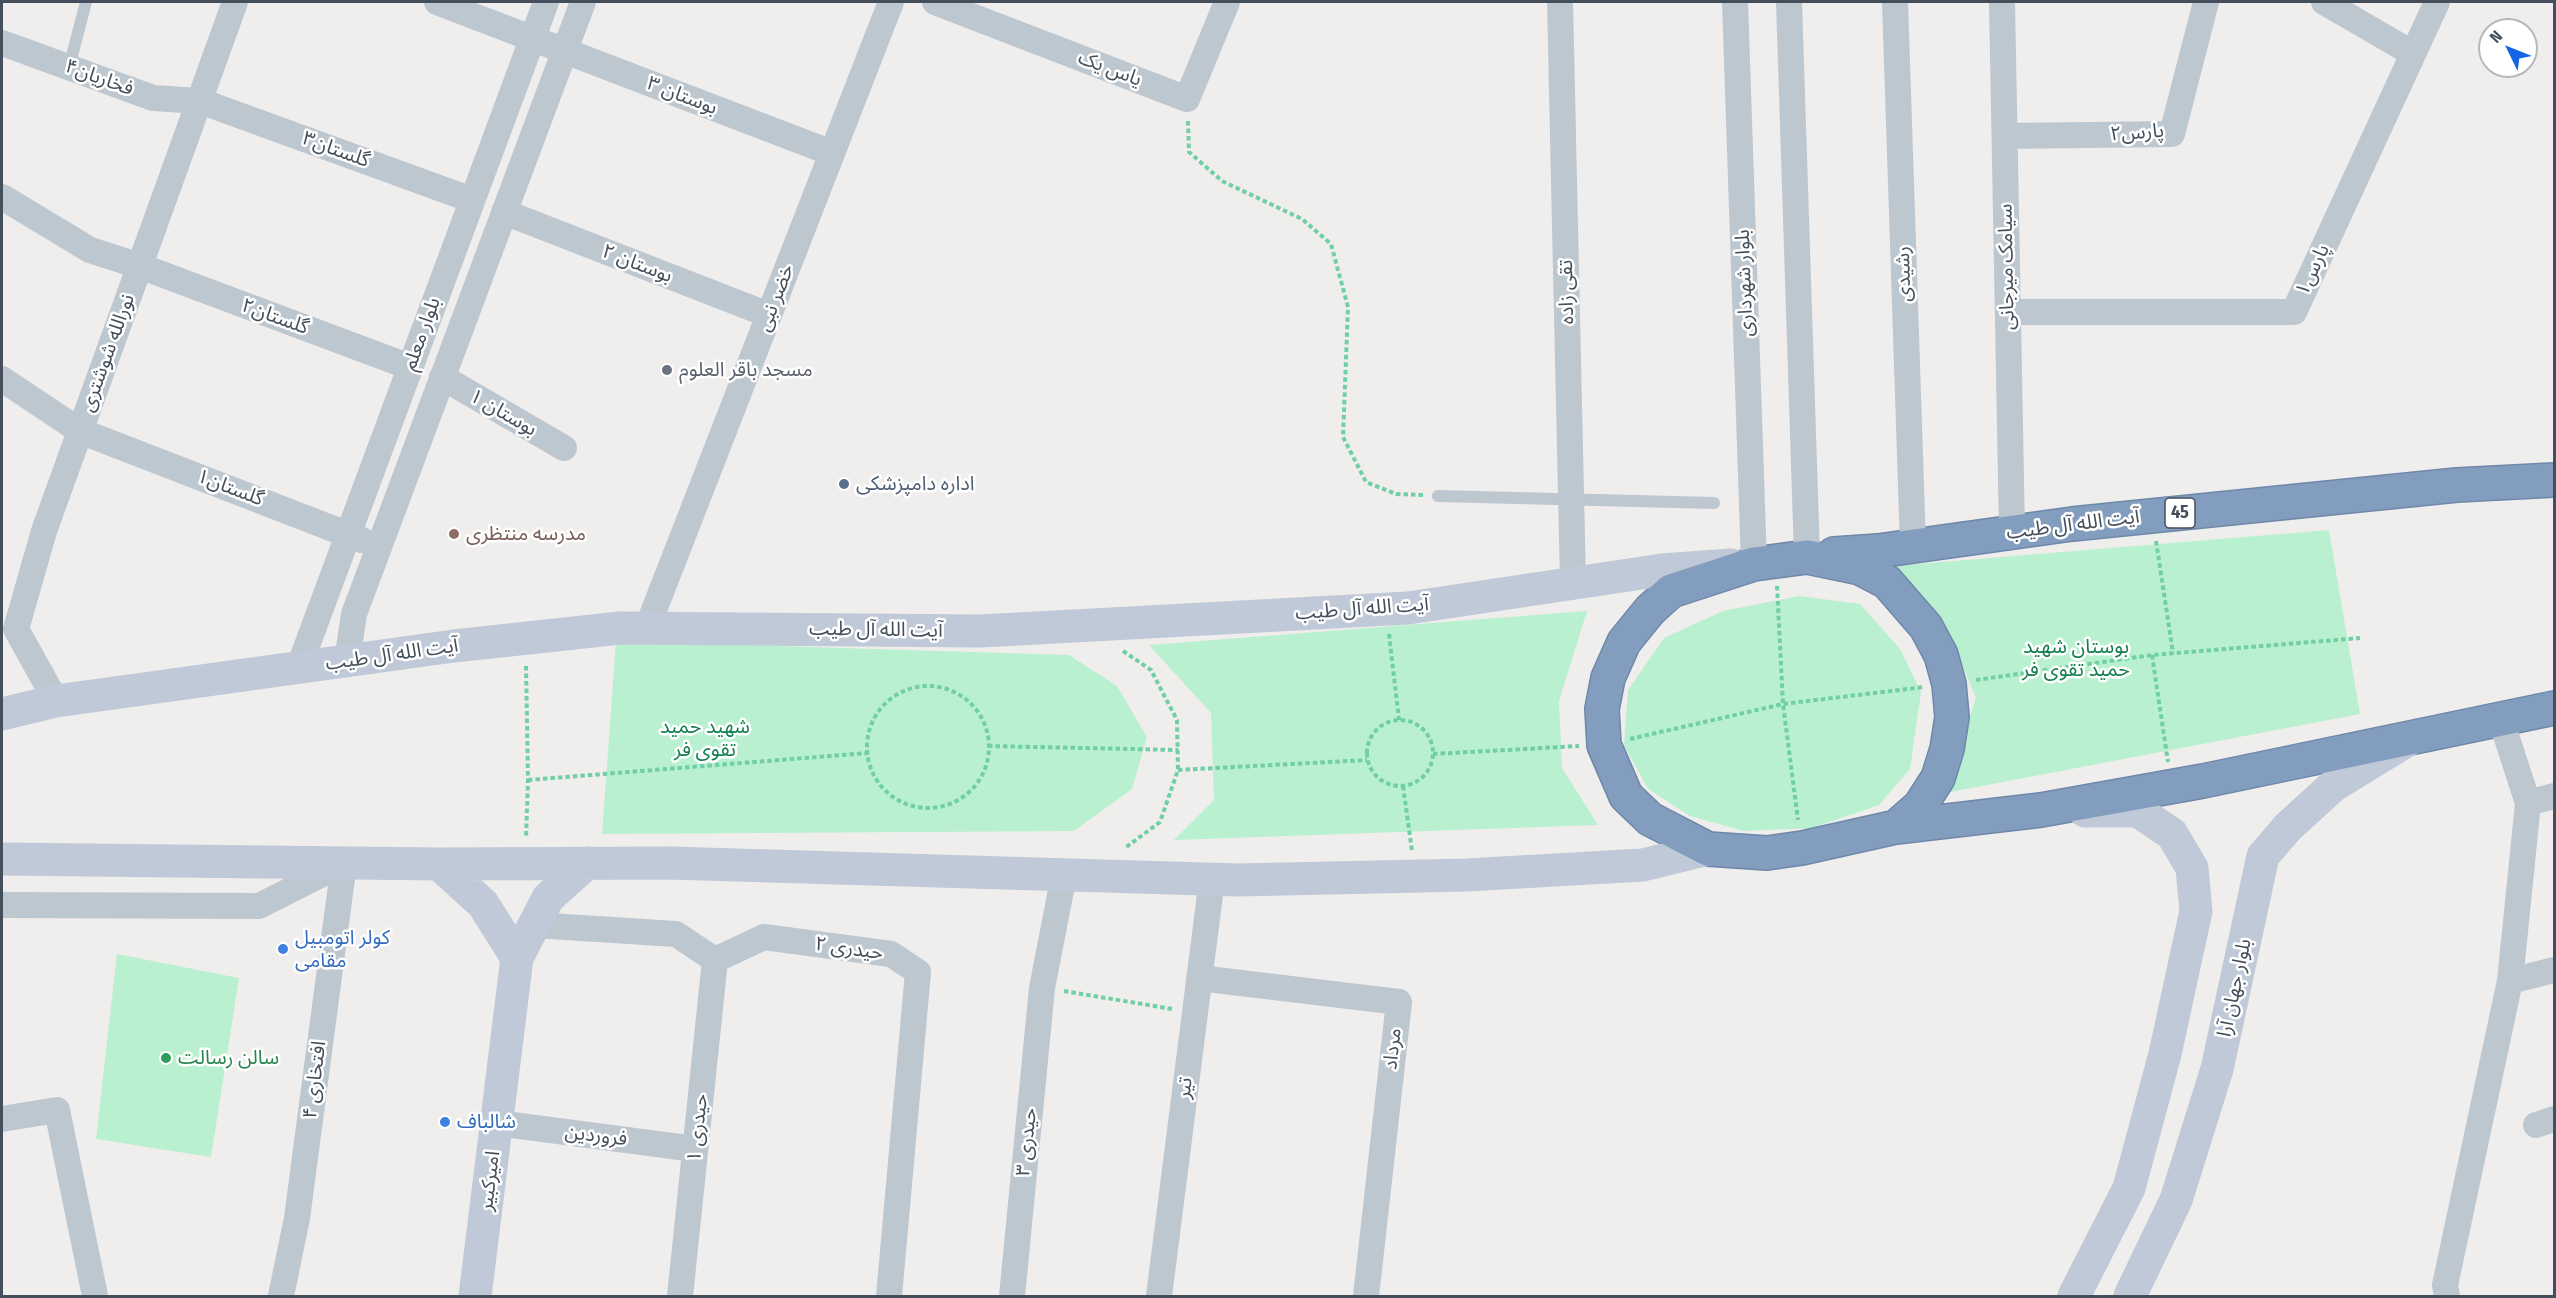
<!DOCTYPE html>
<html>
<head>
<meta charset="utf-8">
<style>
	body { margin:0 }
	#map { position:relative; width:2556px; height:1298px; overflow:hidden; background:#f0eded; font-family:"Fira Sans Condensed",sans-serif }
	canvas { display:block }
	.frame { position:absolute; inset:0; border:3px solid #454f5b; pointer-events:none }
	.north { position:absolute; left:2478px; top:18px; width:60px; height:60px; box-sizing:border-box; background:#fff; border:2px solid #b5b9bd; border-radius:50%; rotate:313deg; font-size:16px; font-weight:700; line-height:24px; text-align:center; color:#454f5b }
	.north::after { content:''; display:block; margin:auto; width:21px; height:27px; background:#1365e4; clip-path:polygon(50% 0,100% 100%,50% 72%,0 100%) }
</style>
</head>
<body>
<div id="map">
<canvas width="2556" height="1298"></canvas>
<div class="frame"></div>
<div class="north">N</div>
</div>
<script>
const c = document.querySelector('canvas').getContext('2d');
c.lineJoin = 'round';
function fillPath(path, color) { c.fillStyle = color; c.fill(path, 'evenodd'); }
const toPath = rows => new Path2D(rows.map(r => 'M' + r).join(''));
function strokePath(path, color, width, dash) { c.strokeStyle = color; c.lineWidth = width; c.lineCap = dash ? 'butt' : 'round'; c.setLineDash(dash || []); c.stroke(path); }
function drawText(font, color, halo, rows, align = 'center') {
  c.font = font + ' "Fira Sans Condensed","Noto Sans Arabic",sans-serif'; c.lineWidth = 5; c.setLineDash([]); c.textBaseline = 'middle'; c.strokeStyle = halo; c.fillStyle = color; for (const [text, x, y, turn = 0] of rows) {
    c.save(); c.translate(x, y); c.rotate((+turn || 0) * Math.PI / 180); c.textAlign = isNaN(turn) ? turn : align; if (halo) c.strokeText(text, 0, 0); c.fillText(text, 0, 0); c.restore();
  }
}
fillPath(toPath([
	[2329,530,2360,714,1945,793,1976,698,1947,629,1893,566],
	[1800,596,1860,604,1900,649,1921,692,1910,769,1879,805,1812,828,1744,831,1690,816,1648,789,1624,745,1628,690,1664,638,1723,611],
	[1587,611,1559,701,1562,768,1598,825,1174,840,1214,800,1211,713,1149,645],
	[616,641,1069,655,1117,686,1147,737,1132,789,1074,831,602,834],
	[117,954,239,978,211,1157,96,1139]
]), '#b9f0d0');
const highway = toPath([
	[1834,554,1878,551,2072,524,2457,485,2554,480],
	[1807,557,1860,568,1887,582,1926,627,1941,655,1949,684,1952,717,1947,749,1938,778,1920,806,1896,827,1802,848,1767,853,1708,849,1650,819,1626,796,1604,745,1602,709,1608,678,1624,642,1650,610,1671,591,1754,564,1807,557],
	[1896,827,2041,810,2203,781,2554,708]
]);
strokePath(highway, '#6e88aa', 36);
strokePath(toPath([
	[1188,121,1189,152,1222,181,1302,219,1331,244,1348,307,1343,437,1366,482,1396,494,1424,495],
	[2156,541,2173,653],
	[1777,586,1783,704,1798,820],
	[1389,634,1399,720],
	[1123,651,1151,670,1177,720,1178,770,1160,822,1125,848],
	[2152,655,2168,762],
	[526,666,528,780,526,838],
	[1976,680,2152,655,2360,638],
	'867 747a61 61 0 1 1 122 0a61 61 0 1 1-122 0Z',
	'1367 753a33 33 0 1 1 66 0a33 33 0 1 1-66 0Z',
	[1630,739,1783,704,1924,687],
	[988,746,1178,750],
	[1433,754,1579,746],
	[1178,770,1367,760],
	[528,780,868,753],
	[1403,786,1412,851],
	[1064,991,1172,1009]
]), '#70cfa4', 4, [4.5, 3]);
strokePath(toPath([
	[69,67,86,2],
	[1438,496,1714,503]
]), '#bdc7d0', 12);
strokePath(toPath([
	[437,2,832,153],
	[935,2,1187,99,1227,2],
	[1560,2,1573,583],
	[1735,2,1754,564],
	[1789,2,1807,557],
	[1895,2,1913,546],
	[2002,2,2012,532],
	[2324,2,2412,53],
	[2,43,153,98,200,101,472,200],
	[2005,136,2172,134,2206,2],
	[2,197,90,250,140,266,410,367],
	[504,212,769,315],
	[2008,312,2294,312,2437,2],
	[442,377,564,448],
	[2,379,80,431,362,540],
	[647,628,891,2],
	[347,661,354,614,583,2],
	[299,667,546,2],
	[56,701,16,629,44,531,235,2],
	[2528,803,2554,796],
	[2,905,259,906,344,863],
	[534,925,676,934,715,960],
	[715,960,764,937,891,954,918,972,889,1296],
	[1199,978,1399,1002,1366,1296],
	[2510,981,2554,970],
	[2,1119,57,1110,95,1296],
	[497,1123,695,1149],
	[2536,1125,2554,1119],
	[281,1296,297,1218,344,863],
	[680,1296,715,960],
	[1012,1296,1042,988,1064,875],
	[1159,1296,1212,879],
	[2447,1296,2445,1285,2510,981,2528,803,2501,720]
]), '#bdc7d0', 26);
strokePath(toPath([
	[2,714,56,701,454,646,620,628,981,631,1408,608,1662,570,1731,565],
	[2,859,439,864,670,863,1238,880,1467,875,1643,865,1708,849],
	[439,864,483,904,517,958,548,898,587,863],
	[475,1296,517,958],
	[2074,1296,2129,1188,2165,1054,2196,911,2192,868,2172,834,2138,811,2085,811],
	[2130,1296,2176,1200,2217,1069,2263,856,2288,827,2333,786,2408,740]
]), '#bfc9d7', 33);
strokePath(highway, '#829dbe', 33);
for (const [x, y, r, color] of [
	[667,370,6,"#6b7280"],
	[844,484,6,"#5c6f8a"],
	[454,534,6,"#8d6e63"],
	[283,949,6,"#3f7fe0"],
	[166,1058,6,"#2e9e5b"],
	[445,1122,6,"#3f7fe0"]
]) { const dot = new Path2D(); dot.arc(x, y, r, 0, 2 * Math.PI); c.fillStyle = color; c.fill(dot); strokePath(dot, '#fff', 2); }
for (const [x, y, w] of [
	[2180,513,30]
]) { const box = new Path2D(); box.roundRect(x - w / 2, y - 15, w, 30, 4.5); c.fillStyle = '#fff'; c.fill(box); strokePath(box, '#454f5b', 1.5); }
drawText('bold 18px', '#454f5b', null, [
	["45",2180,513]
]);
drawText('20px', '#454f5b', '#fff', [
	["یاس یک",1110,69,21],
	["فخاریان۴",99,78,20],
	["بوستان ۳",682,96,21],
	["پارس۲",2137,133,-4],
	["گلستان۳",336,150,20],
	["بوستان ۲",637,264,21],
	["سیامک میرجانی",2007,267,-91],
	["پارس۱",2313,270,-65],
	["رشیدی",1904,274,-92],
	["بلوار شهرداری",1745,283,-92],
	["تقی زاده",1567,292,-91],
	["خضر نبی",776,298,-69],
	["گلستان۲",275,317,20],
	["بلوار معلم",422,334,-70],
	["نورالله شوشتری",108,353,-70],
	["بوستان ۱",503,413,30],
	["گلستان۱",230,488,21],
	["آیت الله آل طیب",2073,525,-7],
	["آیت الله آل طیب",1362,609,-4],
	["آیت الله آل طیب",876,630,1],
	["آیت الله آل طیب",392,655,-8],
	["حیدری ۲",849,949,8],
	["بلوار جهان آرا",2235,988,-78],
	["مرداد",1393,1049,-84],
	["افتخاری ۴",315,1080,-83],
	["تیر",1185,1088,-83],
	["حیدری ۱",698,1128,-84],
	["فروردین",596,1136,7],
	["حیدری ۳",1027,1142,-84],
	["امیرکبیر",490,1181,-83]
]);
drawText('20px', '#5b616d', '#fff', [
	["مسجد باقر العلوم",679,370]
], 'left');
drawText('20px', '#4e5e75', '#fff', [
	["اداره دامپزشکی",856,484]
], 'left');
drawText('20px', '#785e54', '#fff', [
	["مدرسه منتظری",466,534]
], 'left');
drawText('20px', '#137e4e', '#fff', [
	["بوستان شهید",2076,647],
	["حمید تقوی فر",2076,670],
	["شهید حمید",705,727],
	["تقوی فر",705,750]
]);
drawText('20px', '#366cbe', '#fff', [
	["کولر اتومبیل",295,938],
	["مقامی",295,961],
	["شالباف",457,1122]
], 'left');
drawText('20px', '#27864d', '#fff', [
	["سالن رسالت",178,1058]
], 'left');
</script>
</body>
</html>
